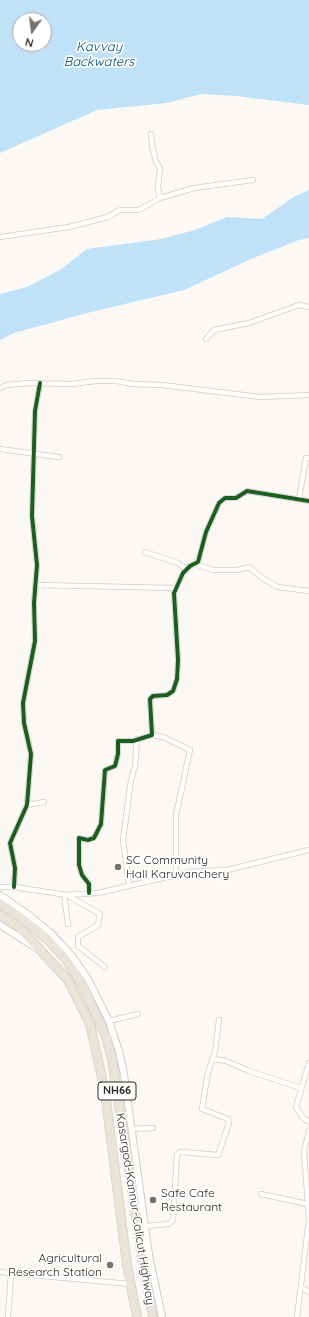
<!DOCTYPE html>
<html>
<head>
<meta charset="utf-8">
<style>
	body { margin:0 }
	#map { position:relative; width:309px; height:1317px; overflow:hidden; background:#fcf8f4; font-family:Quicksand,sans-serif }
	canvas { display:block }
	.north { position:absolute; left:12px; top:12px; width:40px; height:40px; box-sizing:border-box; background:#fff; border:1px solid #aba9a7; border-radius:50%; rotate:194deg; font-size:11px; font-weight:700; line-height:16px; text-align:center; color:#2c2823 }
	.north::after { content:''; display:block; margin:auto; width:14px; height:18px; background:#75716c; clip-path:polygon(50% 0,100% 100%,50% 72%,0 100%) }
</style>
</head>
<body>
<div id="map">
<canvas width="309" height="1317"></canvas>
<div class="north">N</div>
</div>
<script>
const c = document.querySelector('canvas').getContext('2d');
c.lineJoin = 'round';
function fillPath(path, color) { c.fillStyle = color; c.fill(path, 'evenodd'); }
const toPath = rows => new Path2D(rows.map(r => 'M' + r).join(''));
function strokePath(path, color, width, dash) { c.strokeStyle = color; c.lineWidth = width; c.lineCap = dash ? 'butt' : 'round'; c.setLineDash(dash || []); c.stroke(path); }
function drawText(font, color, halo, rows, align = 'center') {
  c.font = font + ' Quicksand,sans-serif'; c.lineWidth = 3.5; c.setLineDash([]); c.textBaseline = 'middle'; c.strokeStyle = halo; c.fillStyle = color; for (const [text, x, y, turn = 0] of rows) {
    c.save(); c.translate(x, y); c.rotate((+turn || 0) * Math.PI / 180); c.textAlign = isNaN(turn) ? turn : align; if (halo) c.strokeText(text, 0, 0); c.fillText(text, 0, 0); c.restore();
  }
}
fillPath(toPath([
	[0,0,309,0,309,105,236,96,201,94,167,103,97,110,0,153],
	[20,20,44,20,44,44,20,44],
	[309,190,309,238,299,240,251,259,184,290,87,313,14,333,0,340,0,294,27,287,60,270,87,249,161,239,195,230,227,217,262,219,292,198]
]), '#c0e2f9');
const minor = toPath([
	[160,198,194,188,253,180],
	[0,237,69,227,108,217,120,210,139,210,160,198,158,187,160,168,156,162,152,145,151,134],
	[206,339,214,330,249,323,299,305,309,307],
	[0,388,7,385,29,383,71,384,96,381,117,381,132,384,162,385,260,397,309,395],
	[0,449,59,457],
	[299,499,306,458,309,458],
	[145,552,178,563,186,569],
	[194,564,213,570,238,570,249,567,262,578,278,587,309,591],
	[36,585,176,588],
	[152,735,163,737,190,750,176,815,176,874],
	[27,805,44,802],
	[129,884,123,840,131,780,135,766,137,739],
	[0,887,14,887,67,895,100,914,98,925,78,937,78,946,105,967],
	[14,887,15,868,10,843,27,805,31,754,24,723,23,703,35,641,34,603,37,565,32,516,35,411,40,383],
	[89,893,89,884,82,875,79,865,79,838,88,840,94,838,101,824,105,770,115,766,118,754,118,741,133,741,152,735,150,699,153,696,167,695,173,691,177,679,178,660,174,593,183,573,190,566,198,562,206,532,219,503,225,498,236,498,247,491,309,501],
	[64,894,68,924],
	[67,895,98,893,189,872,227,870,309,850],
	[109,1021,138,1014],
	[213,1059,226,1061,249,1071,301,1088],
	[309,1063,296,1107,303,1118,309,1122],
	[131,1129,153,1128],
	[261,1194,308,1204],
	[146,1226,169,1224,173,1220,177,1154,181,1152,218,1155,229,1123,228,1119,202,1109,208,1072,215,1052,219,1020],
	[0,1272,130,1284],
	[301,1287,309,1292],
	[8,1317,11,1273],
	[297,1317,309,1219,304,1151,309,1131]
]);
const tertiary = toPath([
	[0,895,29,915,52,934,72,956,88,979,109,1021,119,1051,124,1074,149,1255,162,1317],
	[0,925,36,948]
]);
const trunk = toPath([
	[0,904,19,916,47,939,68,962,83,986,106,1037,112,1059,143,1264,153,1317],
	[0,915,18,926,68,980,90,1024,105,1092,127,1265,137,1317]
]);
strokePath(minor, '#d1cdc9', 6);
strokePath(tertiary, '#d1cdc9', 8);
strokePath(trunk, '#d8d6d3', 10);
strokePath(minor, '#fffefd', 4.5);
strokePath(tertiary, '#fffefd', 6);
strokePath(trunk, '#eae3d8', 8);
strokePath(toPath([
	[14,887,15,868,10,843,27,805,31,754,24,723,23,703,35,641,34,603,37,565,32,516,35,411,40,383],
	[89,893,89,884,82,875,79,865,79,838,88,840,94,838,101,824,105,770,115,766,118,754,118,741,133,741,152,735,150,699,153,696,167,695,173,691,177,679,178,660,174,593,183,573,190,566,198,562,206,532,219,503,225,498,236,498,247,491,309,501]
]), '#1b5e20', 4);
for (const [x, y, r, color] of [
	[118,867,4,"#75716c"],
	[153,1200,4,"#75716c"],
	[110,1265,4,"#75716c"]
]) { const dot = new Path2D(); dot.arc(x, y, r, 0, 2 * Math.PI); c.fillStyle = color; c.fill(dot); strokePath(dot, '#fff', 1.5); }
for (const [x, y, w] of [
	[117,1091,38]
]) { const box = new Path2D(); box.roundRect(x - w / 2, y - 9, w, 18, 3); c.fillStyle = '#fff'; c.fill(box); strokePath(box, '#2c2823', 1); }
drawText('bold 11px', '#2c2823', null, [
	["NH66",117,1091]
]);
drawText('12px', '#2c2823', '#fff', [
	["SC Community",126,860],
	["Hall Karuvanchery",126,874],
	["Safe Cafe",161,1193],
	["Restaurant",161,1207],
	["Agricultural",102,1258,"right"],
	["Research Station",102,1272,"right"]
], 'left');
drawText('12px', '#2c2823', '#fff', [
	["Kasargod-Kannur-Calicut Highway",135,1209,81]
]);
drawText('italic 13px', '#014a6f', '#fff', [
	["Kavvay",99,47],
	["Backwaters",99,62]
]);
</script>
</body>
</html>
